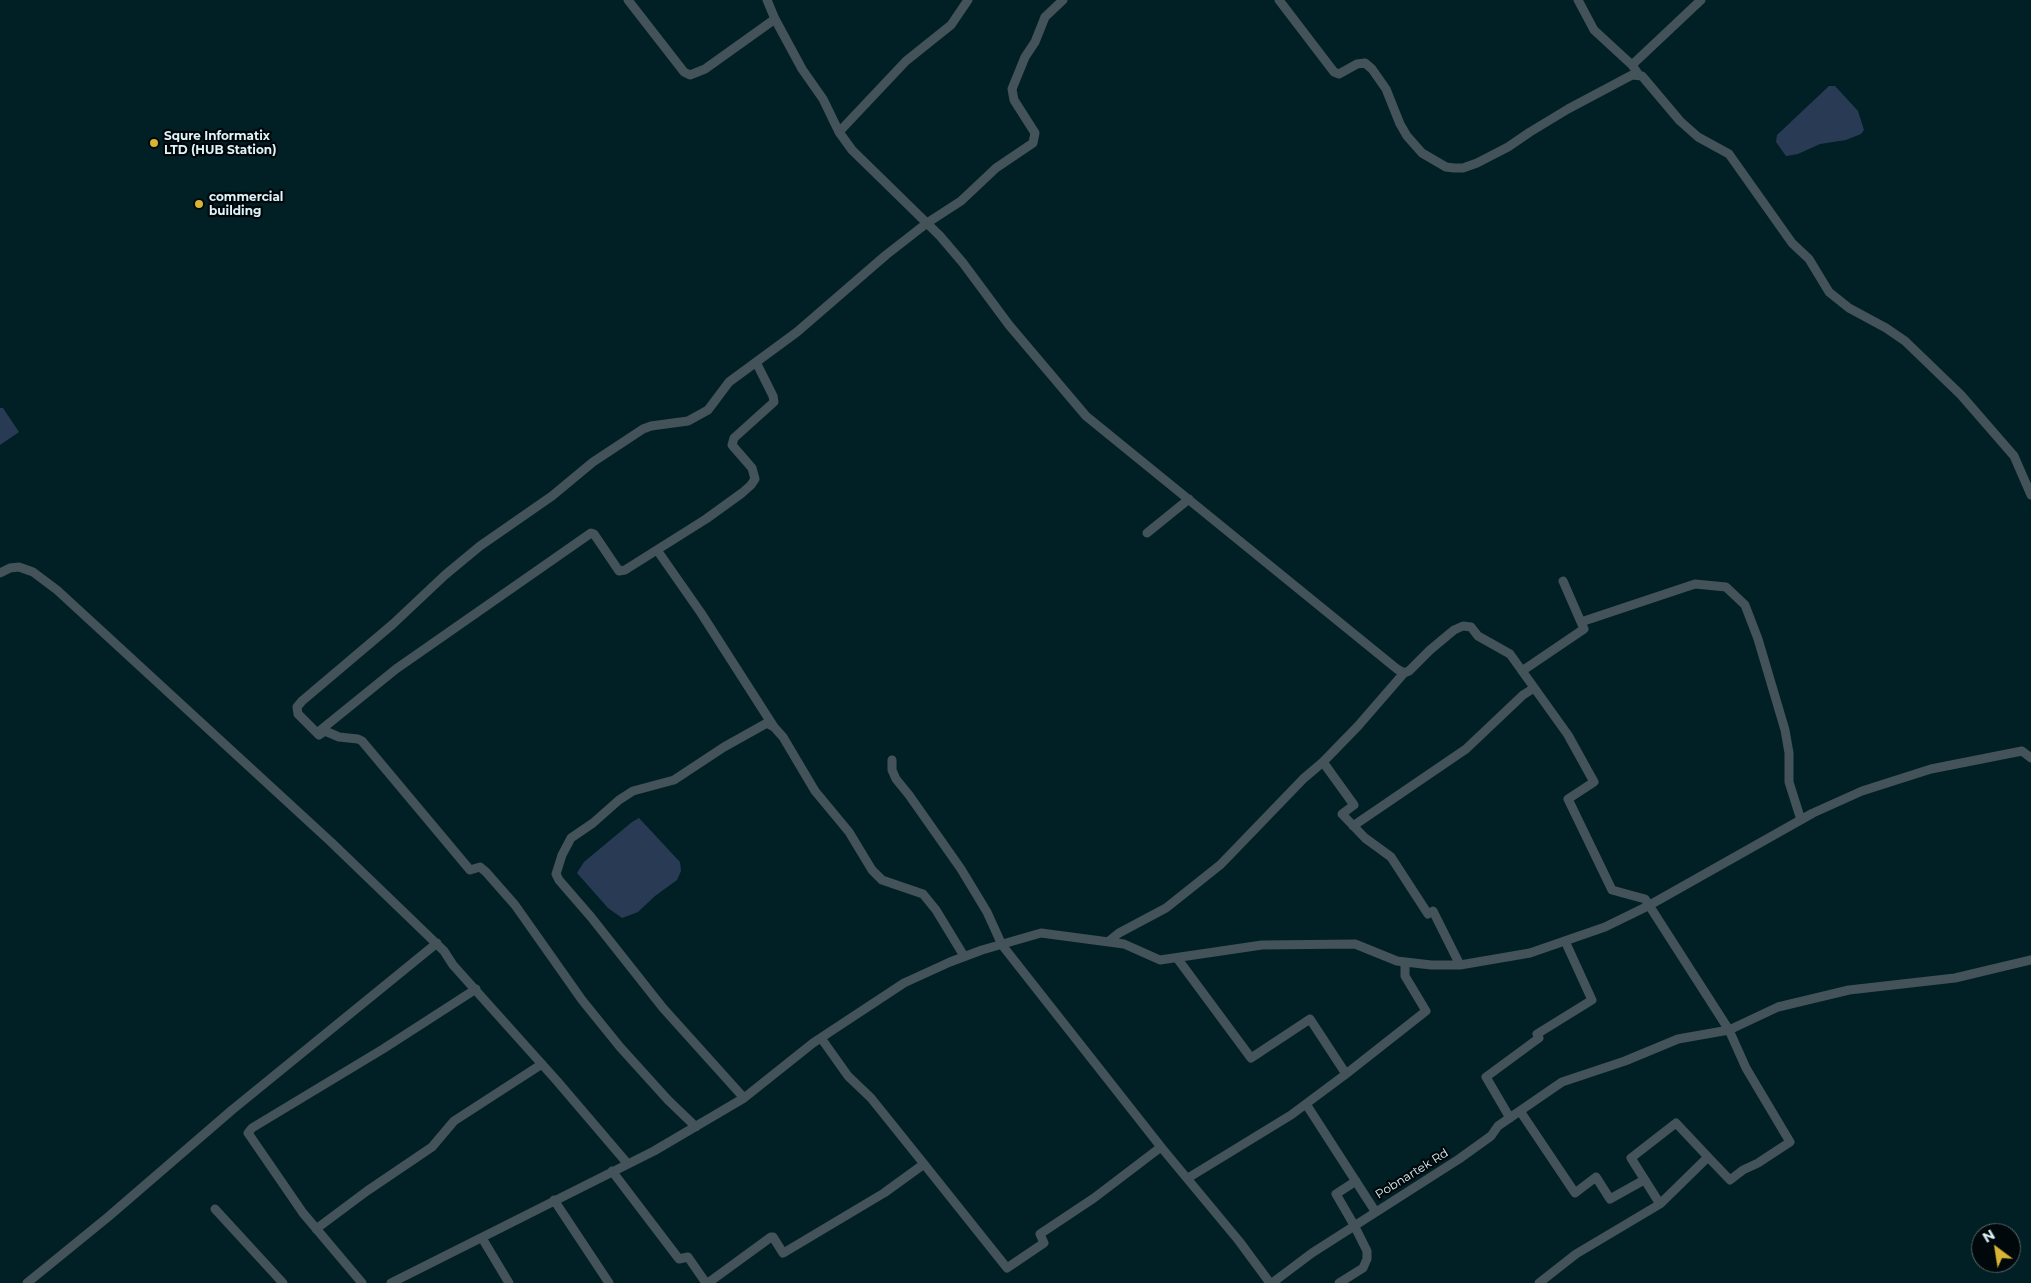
<!DOCTYPE html>
<html>
<head>
<meta charset="utf-8">
<style>
	body { margin:0 }
	#map { position:relative; width:2031px; height:1283px; overflow:hidden; background:#002025; font-family:Montserrat,sans-serif }
	canvas { display:block }
	.north { position:absolute; left:1971px; top:1223px; width:50px; height:50px; box-sizing:border-box; background:#00080b; border:1px solid #586669; border-radius:50%; rotate:329deg; font-size:14px; font-weight:700; line-height:20px; text-align:center; color:#ddf3f7 }
	.north::after { content:''; display:block; margin:auto; width:18px; height:22px; background:#d9b334; clip-path:polygon(50% 0,100% 100%,50% 72%,0 100%) }
</style>
</head>
<body>
<div id="map">
<canvas width="2031" height="1283"></canvas>
<div class="north">N</div>
</div>
<script>
const c = document.querySelector('canvas').getContext('2d');
c.lineJoin = 'round';
function fillPath(path, color) { c.fillStyle = color; c.fill(path, 'evenodd'); }
const toPath = rows => new Path2D(rows.map(r => 'M' + r).join(''));
function strokePath(path, color, width, dash) { c.strokeStyle = color; c.lineWidth = width; c.lineCap = dash ? 'butt' : 'round'; c.setLineDash(dash || []); c.stroke(path); }
function drawText(font, color, halo, rows, align = 'center') {
  c.font = font + ' Montserrat,sans-serif'; c.lineWidth = 4.5; c.setLineDash([]); c.textBaseline = 'middle'; c.strokeStyle = halo; c.fillStyle = color; for (const [text, x, y, turn = 0] of rows) {
    c.save(); c.translate(x, y); c.rotate((+turn || 0) * Math.PI / 180); c.textAlign = isNaN(turn) ? turn : align; if (halo) c.strokeText(text, 0, 0); c.fillText(text, 0, 0); c.restore();
  }
}
fillPath(toPath([
	[1829,86,1835,86,1858,111,1864,130,1861,134,1846,140,1820,144,1798,154,1786,156,1776,142,1777,135],
	[0,408,3,408,19,432,0,445],
	[639,818,680,862,681,871,677,880,655,896,638,912,622,918,608,908,577,873,584,862,632,822]
]), '#293b54');
strokePath(toPath([
	[628,0,684,72,690,75,705,69,775,19],
	[767,0,775,19,802,69,823,99,839,132,852,150,940,236,963,263,1009,325,1086,416,1397,669,1404,673,1409,671,1430,650,1454,630,1463,626,1471,627,1478,636,1510,654,1568,735,1594,782,1568,799,1612,890,1645,899,1729,1030,1678,1039,1625,1061,1562,1082,1498,1126,1491,1136,1459,1159,1312,1253,1272,1283],
	[1279,0,1334,72,1339,74,1357,64,1365,63,1372,69,1386,89,1400,124,1407,136,1422,153,1446,167,1454,168,1463,168,1477,163,1508,147,1530,132,1568,109,1632,75,1642,76,1680,121,1698,137,1729,154,1792,243,1809,259,1829,292,1849,308,1886,328,1905,341,1961,395,2014,456,2031,495],
	[1578,0,1594,30,1632,65,1639,75],
	[1632,65,1701,0],
	[839,132,906,61,951,25,968,0],
	[1147,533,1189,499],
	[657,550,701,613,774,727],
	[0,573,10,568,19,567,33,572,57,590,331,842,444,951,453,965,557,1081,627,1163],
	[1581,622,1695,584,1726,587,1745,605,1758,639,1785,730,1789,753,1789,782,1801,820],
	[1522,671,1584,629,1563,581],
	[317,733,396,669,591,533,594,534,619,571,625,570,706,519,742,493,751,485,755,479,752,468,732,445,734,438,774,402,773,396,756,362],
	[892,760,892,770,896,779,909,795,961,869,987,912,1002,945,1161,1147,1239,1241,1270,1283],
	[1323,762,1358,726,1404,673],
	[1353,826,1466,749,1523,695,1534,688],
	[1108,942,1119,933,1166,908,1220,865,1303,779,1323,762,1354,805,1342,814,1365,838,1391,857,1428,914,1433,911,1460,965],
	[1177,958,1251,1058,1310,1019,1346,1074,1426,1011,1405,976,1405,962],
	[744,1098,663,1008,591,917,559,880,556,874,562,855,571,838,593,823,619,800,633,791,674,780,724,747,767,723,774,727,783,737,815,791,849,832,872,870,882,880,923,894,936,910,964,956],
	[1306,1104,1375,1211],
	[1520,1111,1575,1193,1596,1177,1610,1199,1644,1180],
	[1510,1118,1486,1077,1539,1038,1537,1034,1592,1000,1565,941],
	[696,1127,668,1100,620,1047,582,1000,515,905,486,872,480,867,470,870,362,741,358,739,339,737,325,731,319,735,298,714,297,707,302,701,393,624,445,575,480,546,552,496,593,462,643,429,651,426,688,421,708,410,729,382,797,332,886,255,927,223,961,201,996,168,1033,143,1035,133,1014,100,1012,89,1025,57,1035,42,1045,17,1063,0],
	[924,1164,1007,1268,1044,1243,1040,1234,1094,1198,1161,1147],
	[612,1171,679,1259,688,1257,706,1283],
	[1188,1178,1291,1115,1346,1074],
	[554,1200,609,1283],
	[1660,1204,1631,1158,1676,1123,1708,1157],
	[215,1209,283,1283],
	[316,1229,367,1191,432,1147,454,1121,542,1064],
	[482,1238,509,1283],
	[27,1283,108,1217,232,1110,437,943],
	[362,1283,303,1213,248,1133,252,1128,383,1049,476,989],
	[391,1283,654,1151,744,1098,813,1043,904,983,950,962,982,950,1041,933,1124,944,1160,960,1262,945,1355,944,1397,961,1431,965,1460,965,1530,953,1605,927,1648,906,1813,813,1862,791,1931,769,2022,751,2031,758],
	[708,1283,771,1237,773,1237,783,1253,785,1252,884,1193,924,1164,871,1098,848,1076,821,1038],
	[1339,1283,1363,1268,1367,1259,1367,1251,1354,1225,1336,1194,1356,1181],
	[1539,1283,1576,1254,1660,1204,1708,1157,1730,1180,1743,1170,1758,1163,1790,1142,1746,1068,1729,1030,1778,1007,1849,990,1955,978,2031,960]
]), '#44525a', 9);
for (const [x, y, r, color] of [
	[154,143,5,"#d9b334"],
	[199,204,5,"#d9b334"]
]) { const dot = new Path2D(); dot.arc(x, y, r, 0, 2 * Math.PI); c.fillStyle = color; c.fill(dot); strokePath(dot, '#00080b', 2); }
drawText('bold 12px', '#ddf3f7', '#00080b', [
	["Squre Informatix",164,136],
	["LTD (HUB Station)",164,150],
	["commercial",209,197],
	["building",209,211]
], 'left');
drawText('12px', '#ddf3f7', '#00080b', [
	["Pobnartek Rd",1412,1174,-32]
]);
</script>
</body>
</html>
